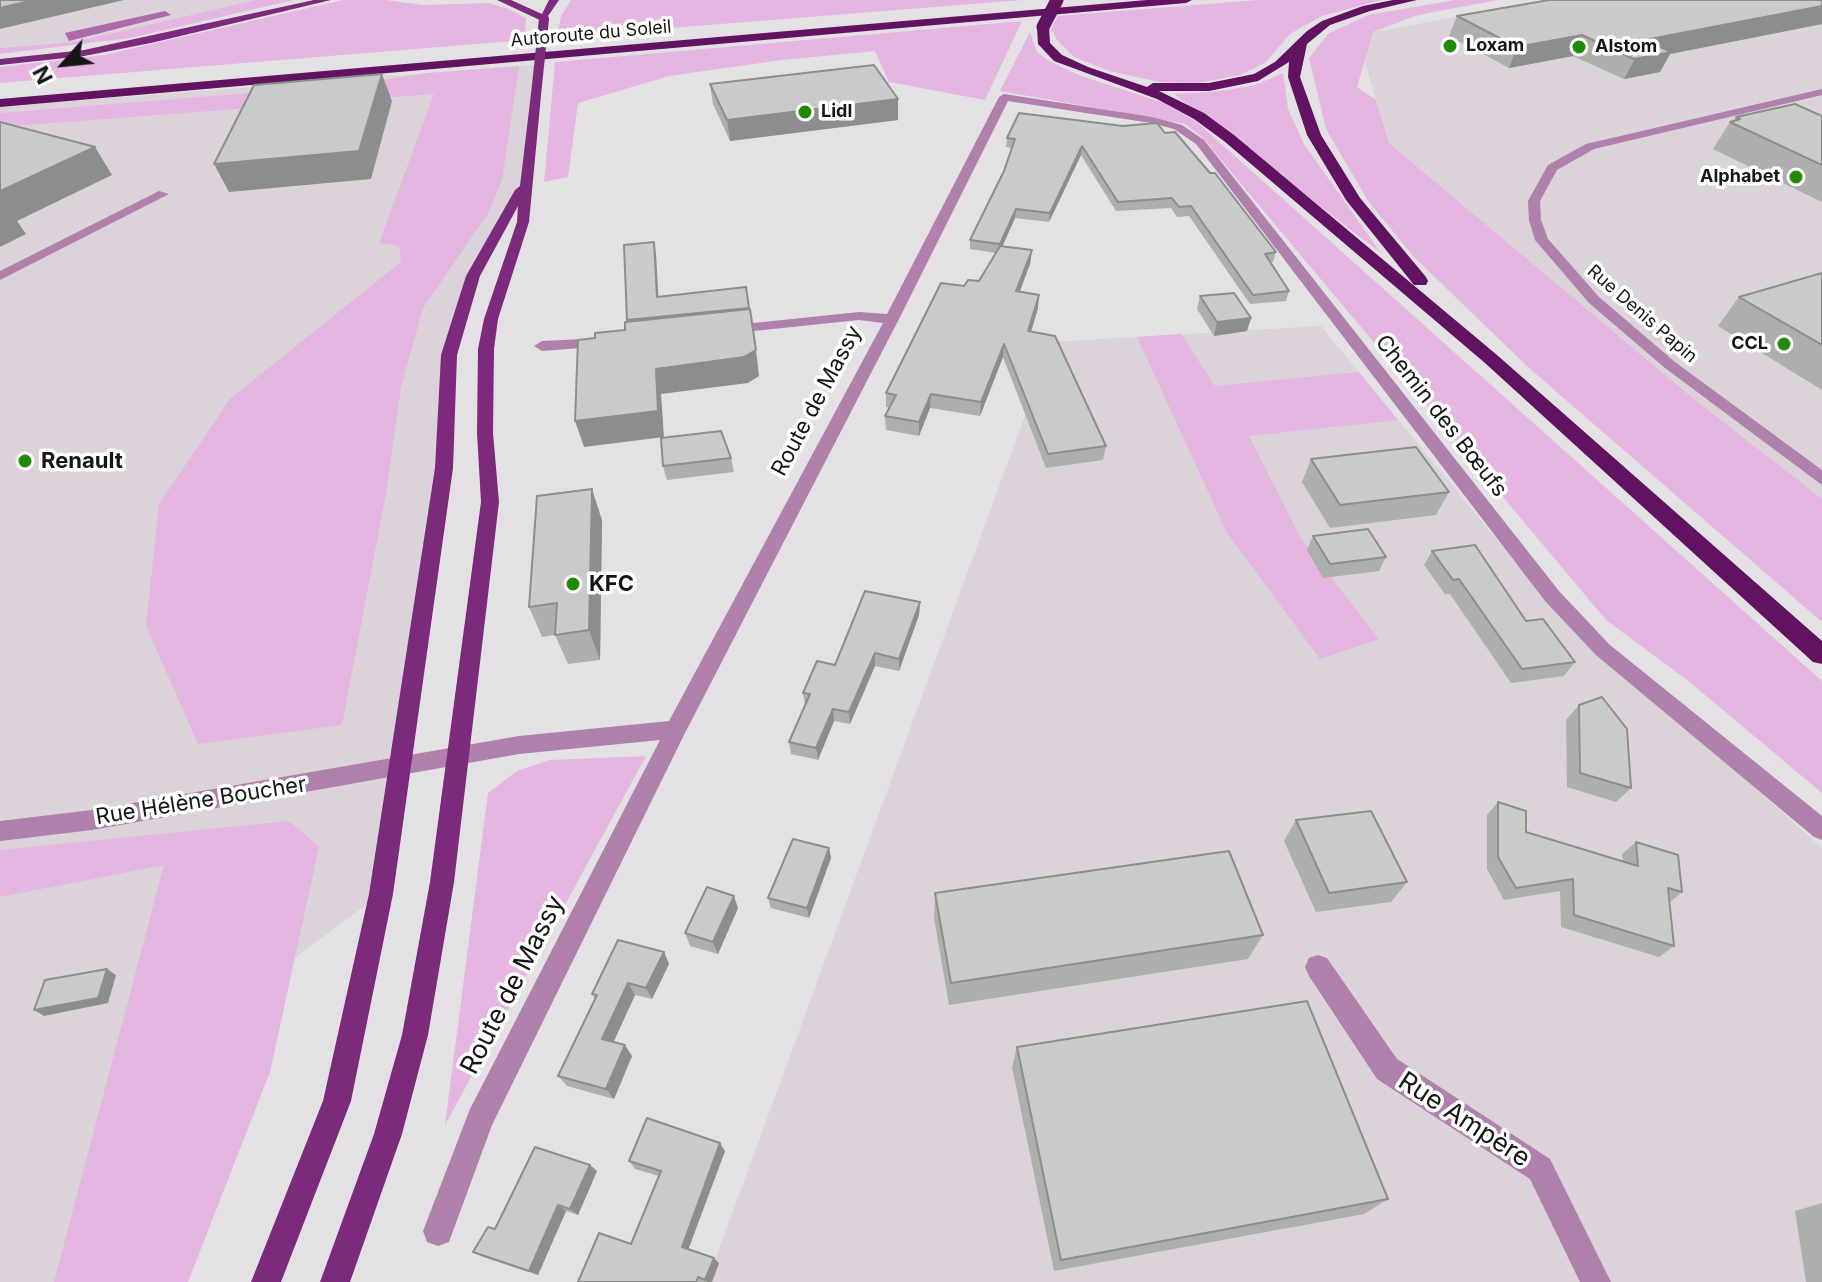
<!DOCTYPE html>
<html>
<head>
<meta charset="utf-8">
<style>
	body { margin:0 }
	#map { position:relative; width:1822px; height:1282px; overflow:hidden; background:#e4e1e4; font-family:Inter,sans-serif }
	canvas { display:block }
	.north { position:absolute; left:24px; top:24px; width:80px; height:80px; -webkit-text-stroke:6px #fff; paint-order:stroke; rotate:243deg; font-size:22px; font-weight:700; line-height:32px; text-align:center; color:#171617 }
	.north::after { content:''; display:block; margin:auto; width:28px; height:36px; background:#171617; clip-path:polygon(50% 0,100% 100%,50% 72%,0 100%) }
</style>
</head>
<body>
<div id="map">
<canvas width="1822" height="1282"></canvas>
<div class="north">N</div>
</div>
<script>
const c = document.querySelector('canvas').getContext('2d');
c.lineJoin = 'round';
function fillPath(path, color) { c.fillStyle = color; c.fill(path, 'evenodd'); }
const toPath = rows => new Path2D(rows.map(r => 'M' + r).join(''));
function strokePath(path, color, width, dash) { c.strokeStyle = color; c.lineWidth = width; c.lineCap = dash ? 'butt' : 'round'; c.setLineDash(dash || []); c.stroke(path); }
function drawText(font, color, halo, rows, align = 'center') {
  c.font = font + ' Inter,sans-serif'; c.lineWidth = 7; c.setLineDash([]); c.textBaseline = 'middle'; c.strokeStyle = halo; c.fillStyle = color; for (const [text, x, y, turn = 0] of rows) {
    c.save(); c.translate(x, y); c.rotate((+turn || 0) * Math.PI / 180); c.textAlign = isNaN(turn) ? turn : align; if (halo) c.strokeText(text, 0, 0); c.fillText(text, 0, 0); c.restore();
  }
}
fillPath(toPath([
	[0,0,256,0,73,42,0,48],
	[1550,0,1822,0,1822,508,1389,143,1357,35],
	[543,64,525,183,473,276,449,355,444,468,381,894,183,1041,113,1282,0,1282,0,107],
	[1321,326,1554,609,1822,848,1822,1282,707,1282,1052,342]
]), '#dbd2da');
fillPath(toPath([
	[256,0,294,0,130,38,0,54,0,48,73,42],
	[343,0,385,0,424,5,488,3,509,9,526,18,525,40,0,83,0,67,104,55],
	[571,0,1023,0,557,37,561,16],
	[1257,0,1381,0,1322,16,1290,34,1265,63,1240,75,1198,83,1160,82,1109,71,1074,57,1057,40,1051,29,1058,16],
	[1455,0,1498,0,1418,15,1373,32,1357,87,1376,100,1389,143,1690,396,1822,499,1822,622,1529,368,1414,257,1368,201,1326,129,1309,58,1328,34,1368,15],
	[1022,21,985,100,889,82,875,51,782,60,669,76,578,103,568,177,544,182,555,62],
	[1030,32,1037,52,1049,61,1081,76,1164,103,1198,123,1822,681,1822,793,1687,680,1606,620,1201,136,1185,124,1000,91],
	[519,66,502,179,489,212,423,308,401,387,386,493,342,725,198,744,146,626,159,504,230,399,401,262,399,246,379,243,434,94,0,127,0,113,351,85,427,73],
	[1283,73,1288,109,1304,144,1381,253,1174,94,1222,91,1255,85],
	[1181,334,1215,386,1359,372,1398,420,1249,436,1301,539,1379,639,1320,659,1227,533,1137,337],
	[646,756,445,1125,488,793,517,771,550,760],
	[289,821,319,847,270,1072,188,1282,54,1282,164,865,0,897,0,850]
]), '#e5b6e2');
fillPath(toPath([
	[165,11,171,15,69,41,65,33]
]), '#ad6bab');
fillPath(toPath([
	[1822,89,1822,95,1594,149,1557,170,1540,201,1541,220,1548,239,1599,297,1675,362,1822,470,1822,485,1665,368,1589,303,1535,240,1529,220,1528,201,1548,165,1586,144,1822,89],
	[1004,94,1152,117,1182,125,1204,140,1559,591,1610,645,1822,816,1822,840,1814,837,1596,655,1545,601,1196,144,1174,129,1151,123,1008,101,899,319,685,733,492,1125,449,1242,438,1246,427,1242,423,1231,470,1109,660,740,519,754,92,830,0,841,0,821,92,810,519,736,669,721,883,323,859,320,725,334,718,330,725,326,859,312,887,314,999,97,1004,94],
	[159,191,169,194,0,280,0,271,159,191],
	[602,338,607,340,607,346,542,351,534,346,542,341,602,338],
	[1318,955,1327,958,1397,1059,1550,1159,1611,1282,1580,1282,1530,1179,1377,1079,1309,976,1305,967,1309,958,1318,955]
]), '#af81ac');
fillPath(toPath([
	[314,0,331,0,151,43,84,56,0,65,0,59,84,50,314,0],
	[497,0,511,0,542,14,549,0,559,0,544,22,497,0],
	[537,82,542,85,529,222,498,319,494,349,493,433,499,502,454,882,428,1035,402,1134,350,1282,320,1282,374,1134,402,1035,430,882,481,502,477,433,478,349,484,319,517,222,518,206,480,276,457,355,453,468,393,894,351,1101,281,1282,251,1282,323,1101,369,894,435,468,441,355,466,276,515,190,520,186,532,85,537,82]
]), '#7c2a7c');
fillPath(toPath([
	[1147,0,1192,0,1186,3,0,107,0,99,1147,0],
	[1393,0,1417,0,1370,11,1330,25,1307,44,1300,77,1321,135,1360,198,1426,277,1428,281,1426,285,1414,285,1346,200,1307,135,1288,77,1289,62,1258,81,1209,91,1159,91,1204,113,1234,135,1497,355,1822,641,1822,664,1813,662,1485,363,1224,141,1194,119,1157,99,1054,61,1038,44,1037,27,1043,24,1049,27,1050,43,1062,55,1088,67,1147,87,1153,83,1209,83,1254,74,1275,62,1307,31,1322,21,1363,6,1393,0]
]), '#611260');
strokePath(toPath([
	[537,85,544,19]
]), '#7c2a7c', 10);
strokePath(toPath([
	[1043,27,1057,0]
]), '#611260', 13);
fillPath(toPath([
	[1822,0,1822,24,1670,54,1660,72,1624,79,1573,56,1509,68,1449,36,1457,16],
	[710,84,898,99,898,120,730,141,713,104],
	[1822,116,1822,202,1713,149,1730,122,1734,121,1736,117],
	[1123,126,1276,252,1273,262,1270,262,1289,291,1286,301,1250,304,1189,216,1177,217,1171,208,1116,211,1081,155,1049,222,1015,218,1002,247,1032,250,1030,264,1020,291,1038,308,1031,332,1106,446,1103,460,1046,468,1003,357,980,416,930,408,919,436,886,430,885,416,890,408,886,407,886,393,964,286,979,281,996,253,970,249,970,240,1004,171,1012,148,1006,147,1007,138],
	[1822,273,1822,390,1718,326,1739,297],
	[1200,296,1251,318,1247,331,1214,336,1197,309],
	[731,458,734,472,667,480,663,466],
	[1311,459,1449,492,1436,515,1330,528,1302,482],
	[602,520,600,660,568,664,555,635,542,637,529,607],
	[1313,536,1386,557,1379,571,1323,578,1307,550],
	[1432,551,1526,621,1575,662,1564,676,1511,683,1450,594,1445,594,1424,565],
	[920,602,919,615,899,671,875,666,850,724,834,721,818,760,791,754,789,742,805,705,803,693,835,665],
	[1579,705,1631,788,1616,802,1567,787,1566,720],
	[1498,802,1526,832,1623,861,1622,854,1636,842,1682,892,1670,902,1674,946,1659,957,1561,927,1560,891,1504,900,1487,869,1487,815],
	[1296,820,1407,882,1391,902,1316,912,1284,841],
	[829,848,831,858,809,918,771,908,768,898],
	[935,893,1263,935,1248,959,949,1005,934,918],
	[738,908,718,954,690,946,685,933],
	[664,952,669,964,652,999,635,995,613,1042,632,1056,614,1099,567,1086,558,1076,595,999,592,994],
	[1017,1047,1388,1199,1364,1214,1054,1271,1012,1067],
	[725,1151,688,1249,719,1263,712,1282,578,1282,631,1244,659,1176,635,1169,629,1161],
	[590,1165,597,1171,578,1215,566,1211,538,1275,483,1257,473,1252,495,1229],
	[1822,1203,1822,1282,1806,1282,1795,1211]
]), '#adafac');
fillPath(toPath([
	[33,0,124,0,0,29,0,8],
	[1822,6,1822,24,1670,54,1660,72,1624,79,1645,40],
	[1582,35,1573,56,1509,68,1517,47],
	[382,74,392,101,371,179,229,192,214,164],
	[898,99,898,120,730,141,727,120],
	[1082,146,1081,155,1049,222,1050,213],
	[95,147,112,175,17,221,26,234,0,247,0,191],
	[1016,209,1015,218,999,254,1000,244],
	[654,242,656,254,659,308,657,297],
	[1032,250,1030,264,1015,304,1016,291],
	[1039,295,1038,308,1027,345,1028,331],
	[1251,318,1247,331,1214,336,1217,322],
	[1004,344,1003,357,980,416,981,402],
	[756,350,759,376,748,383,661,394,664,437,584,447,575,421,656,369],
	[931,394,930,408,919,436,919,422],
	[592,489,602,520,600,660,589,630],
	[920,602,919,615,899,671,899,659],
	[875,653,875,666,850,724,849,712],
	[833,709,834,721,818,760,816,748],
	[829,848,831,858,809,918,807,908],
	[734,896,738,908,718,954,713,942],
	[664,952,669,964,652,999,646,988],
	[107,969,116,975,108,1003,44,1016,34,1010],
	[628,983,635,995,610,1050,602,1039],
	[625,1045,632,1056,614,1099,606,1089],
	[720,1143,725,1151,687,1253,682,1247],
	[590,1165,597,1171,578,1215,570,1209],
	[558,1205,566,1211,538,1275,529,1271],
	[714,1258,719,1263,712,1282,708,1282,705,1280]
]), '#8d8e8c');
const building = toPath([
	[0,0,33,0,0,8,0,0],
	[1549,0,1822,0,1822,6,1645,40,1671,52,1634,59,1582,35,1517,47,1457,16,1549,0],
	[874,65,898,99,727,120,710,84,874,65],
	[382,74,359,151,214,164,254,85,382,74],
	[1795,104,1822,116,1822,165,1730,122,1740,119,1736,117,1795,104],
	[1019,113,1123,126,1157,123,1165,133,1175,132,1210,173,1215,173,1276,252,1265,254,1289,291,1253,295,1191,206,1179,207,1172,198,1118,202,1082,146,1050,213,1016,209,1000,244,970,240,1004,171,1015,139,1007,138,1019,113],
	[0,122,95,147,0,191,0,122],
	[654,242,657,297,746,287,749,308,627,320,624,245,654,242],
	[1000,246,1032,250,1016,291,1039,295,1028,331,1055,336,1106,446,1048,454,1004,344,981,402,931,394,919,422,885,416,896,395,886,393,941,283,964,286,968,280,979,281,1000,246],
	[1822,273,1822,345,1739,297,1822,273],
	[1234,293,1251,318,1217,322,1200,296,1234,293],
	[750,309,756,350,744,357,656,369,658,411,575,421,578,340,595,338,595,333,625,330,625,322,750,309],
	[721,431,731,458,663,466,661,438,721,431],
	[1416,447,1449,492,1340,505,1311,459,1416,447],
	[592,489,589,630,555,635,557,603,529,607,537,496,592,489],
	[1368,529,1386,557,1330,564,1313,536,1368,529],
	[1475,545,1526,621,1543,619,1575,662,1522,669,1459,579,1453,580,1432,551,1475,545],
	[865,591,920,602,899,659,875,653,849,712,833,709,816,748,789,742,810,694,803,693,817,661,835,665,865,591],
	[1602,697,1627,729,1631,788,1580,773,1579,705,1602,697],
	[1498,802,1526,811,1526,832,1638,866,1636,842,1678,855,1682,892,1668,888,1674,946,1574,915,1573,879,1516,888,1498,857,1498,802],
	[1371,811,1407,882,1329,893,1296,820,1371,811],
	[793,839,829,848,807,908,768,898,793,839],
	[1229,851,1263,935,951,983,935,893,1229,851],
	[707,887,734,896,713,942,685,933,707,887],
	[618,940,664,952,646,988,628,983,602,1039,625,1045,606,1089,558,1076,597,995,592,994,618,940],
	[107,969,98,998,34,1010,45,980,107,969],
	[1307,1001,1388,1199,1061,1260,1017,1047,1307,1001],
	[647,1118,720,1143,682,1247,714,1258,705,1280,698,1277,696,1282,578,1282,599,1233,631,1244,661,1171,629,1161,647,1118],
	[535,1147,590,1165,570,1209,558,1205,529,1271,473,1252,488,1227,495,1229,535,1147]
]);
fillPath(building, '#c9cbc8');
strokePath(building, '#8d8e8c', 2);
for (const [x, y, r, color] of [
	[1450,46,8,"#218b05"],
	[1579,47,8,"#218b05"],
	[805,112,8,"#218b05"],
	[1796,177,8,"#218b05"],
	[1784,344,8,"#218b05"],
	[25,461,8,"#218b05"],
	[573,584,8,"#218b05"]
]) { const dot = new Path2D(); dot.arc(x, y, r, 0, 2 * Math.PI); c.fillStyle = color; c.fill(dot); strokePath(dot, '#fff', 3); }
drawText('18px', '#171617', '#fff', [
	["Autoroute du Soleil",591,34,-5],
	["Rue Denis Papin",1642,314,41]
]);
drawText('bold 18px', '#171617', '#fff', [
	["Loxam",1466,46],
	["Alstom",1595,47],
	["Lidl",821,112],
	["Alphabet",1780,177,"right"],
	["CCL",1768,344,"right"]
], 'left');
drawText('22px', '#171617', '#fff', [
	["Route de Massy",817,401,-62],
	["Chemin des Bœufs",1441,416,52],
	["Rue Hélène Boucher",201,801,-9]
]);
drawText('bold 22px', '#171617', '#fff', [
	["Renault",41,461],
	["KFC",589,584]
], 'left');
drawText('26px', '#171617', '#fff', [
	["Route de Massy",513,985,-63],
	["Rue Ampère",1464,1120,33]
]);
</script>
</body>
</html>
